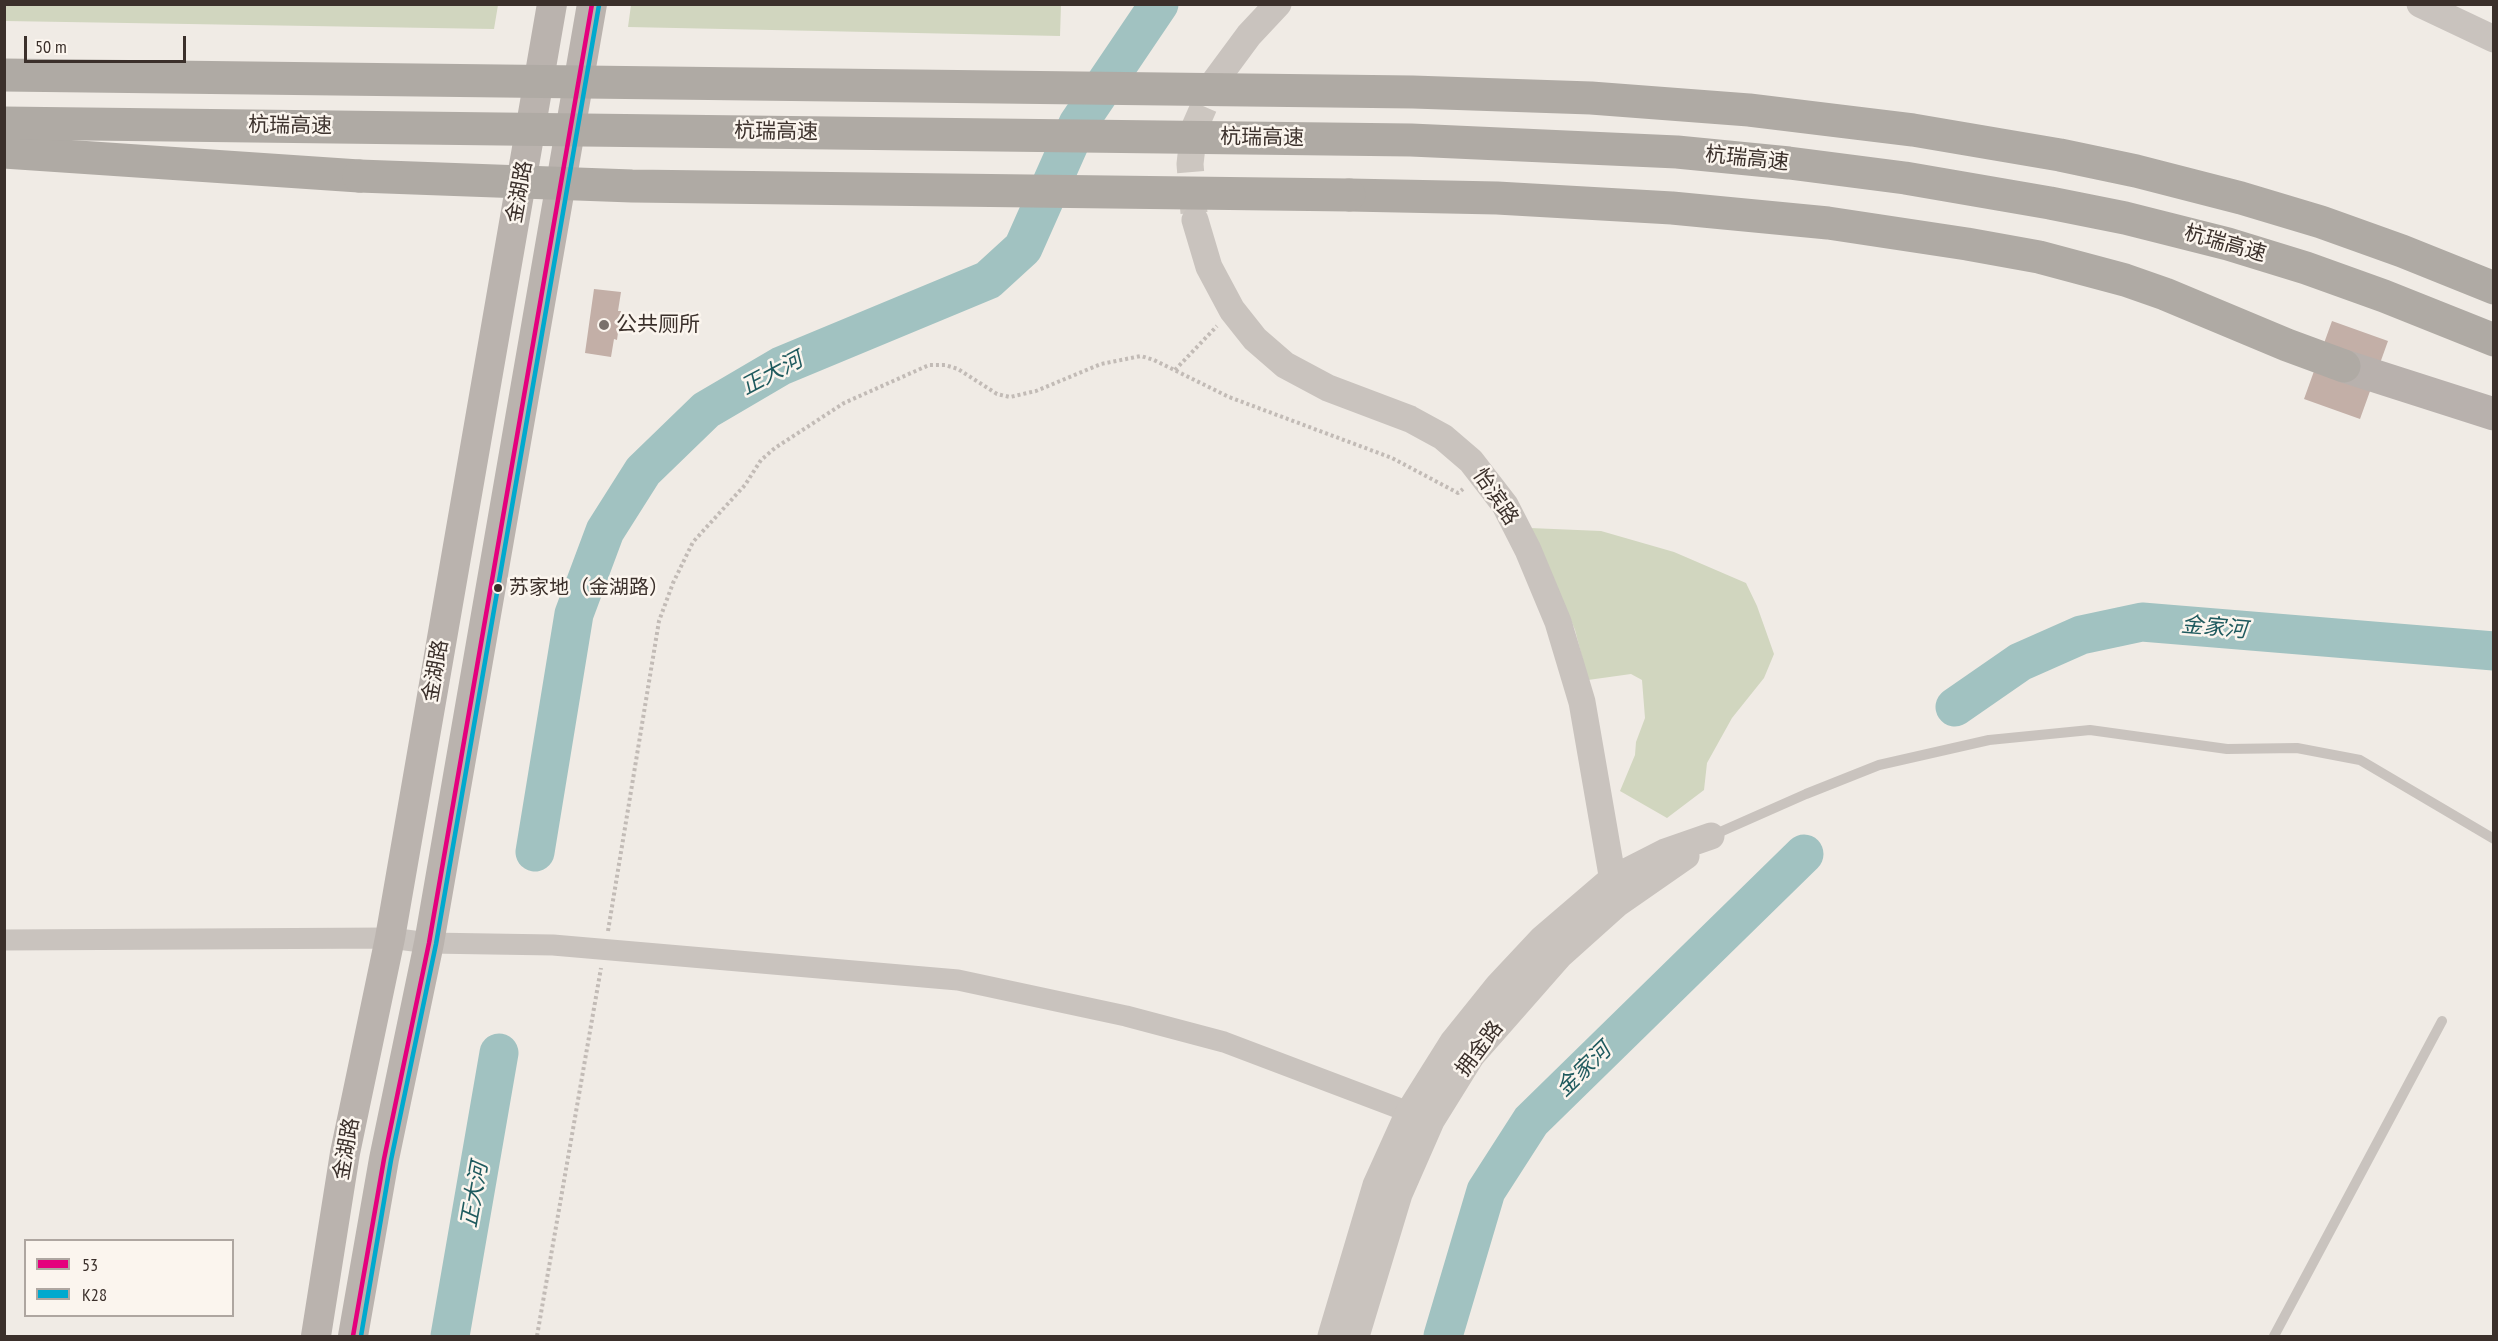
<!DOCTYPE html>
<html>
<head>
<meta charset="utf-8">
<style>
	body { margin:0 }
	#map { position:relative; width:2498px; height:1341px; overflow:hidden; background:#f0ebe5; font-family:"PT Sans Narrow",sans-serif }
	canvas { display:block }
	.frame { position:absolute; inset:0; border:6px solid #3b302b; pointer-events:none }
	.legend { position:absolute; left:24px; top:1239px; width:210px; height:78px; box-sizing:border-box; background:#fbf5ee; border:2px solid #aea6a0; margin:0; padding:8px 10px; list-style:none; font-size:18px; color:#3b302b }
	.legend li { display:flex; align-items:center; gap:12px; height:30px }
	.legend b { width:30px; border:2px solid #aea6a0 }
	.scale { position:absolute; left:24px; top:36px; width:162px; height:27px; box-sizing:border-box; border:3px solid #3b302b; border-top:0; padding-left:8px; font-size:18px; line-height:21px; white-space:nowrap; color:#3b302b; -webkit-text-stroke:4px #fbf5ee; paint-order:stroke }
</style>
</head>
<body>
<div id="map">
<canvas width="2498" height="1341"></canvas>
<div class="frame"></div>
<ul class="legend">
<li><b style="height:8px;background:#e5007d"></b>53</li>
<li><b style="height:8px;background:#00a9ce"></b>K28</li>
</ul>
<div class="scale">50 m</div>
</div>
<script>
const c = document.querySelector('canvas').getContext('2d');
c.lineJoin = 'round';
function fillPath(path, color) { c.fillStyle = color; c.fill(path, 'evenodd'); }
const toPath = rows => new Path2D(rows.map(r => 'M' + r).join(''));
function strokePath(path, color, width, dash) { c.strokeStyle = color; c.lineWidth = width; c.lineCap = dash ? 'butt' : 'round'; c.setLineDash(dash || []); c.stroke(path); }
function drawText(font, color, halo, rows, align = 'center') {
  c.font = font + ' "PT Sans Narrow","Noto Sans SC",sans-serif'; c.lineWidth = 5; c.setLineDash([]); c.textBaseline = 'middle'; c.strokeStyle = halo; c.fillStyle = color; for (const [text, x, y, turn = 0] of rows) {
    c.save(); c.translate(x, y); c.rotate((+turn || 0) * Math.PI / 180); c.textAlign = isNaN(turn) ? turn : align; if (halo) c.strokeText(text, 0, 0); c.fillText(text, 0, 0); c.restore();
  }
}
fillPath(toPath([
	[5,4,498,4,498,5,494,29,5,21],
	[631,5,1061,5,1060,36,628,27],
	[1530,528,1601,531,1674,552,1746,583,1757,606,1774,654,1764,678,1732,718,1707,763,1704,790,1667,818,1620,791,1635,755,1636,742,1645,718,1642,680,1631,674,1588,680,1575,630,1554,579]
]), '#d1d6bf');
strokePath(toPath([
	[1955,707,2020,662,2081,635,2142,622,2494,651],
	[535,852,574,614,605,531,643,471,706,410,781,366,988,280,1023,248,1078,124,1159,4],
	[450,1336,499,1053],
	[1443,1336,1486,1191,1531,1121,1804,854]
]), '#a1c2c1', 39);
fillPath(toPath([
	[594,289,621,292,618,311,621,311,617,340,614,339,611,357,585,353],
	[2332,321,2388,341,2360,419,2304,399]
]), '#c3afa7');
strokePath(toPath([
	[1194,213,1190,164,1194,129,1215,81]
]), '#ccc6c0', 27, [27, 14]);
strokePath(toPath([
	[1175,370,1217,326],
	[608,931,659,621,673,583,693,542,745,485,761,460,775,448,844,403,929,365,945,365,958,369,997,394,1010,397,1036,391,1101,364,1141,356,1154,360,1229,397,1392,458,1458,493,1463,489],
	[537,1336,601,968]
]), '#c2bbb6', 4, [3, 3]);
strokePath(toPath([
	[1711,836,1806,794,1879,765,1989,740,2090,730,2227,749,2297,748,2360,760,2494,839],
	[2274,1336,2442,1021]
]), '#c9c3be', 10);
strokePath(toPath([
	[4,940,390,938,429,943,553,945,958,980,1126,1016,1224,1042,1422,1117]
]), '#c9c3be', 21);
strokePath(toPath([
	[2420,4,2494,39],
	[1215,81,1249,35,1278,4],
	[1195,220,1209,267,1232,310,1255,339,1285,365,1328,388,1410,419,1443,437,1471,461,1505,505,1528,550,1558,622,1582,702,1617,904],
	[1331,1336,1376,1185,1409,1112,1453,1042,1498,986,1542,939,1612,879,1665,852,1711,836],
	[1356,1336,1399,1194,1431,1121,1472,1055,1559,956,1617,904,1686,856]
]), '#c9c3be', 27);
strokePath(toPath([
	[316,1336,345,1153,390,938,552,4],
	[353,1336,384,1159,429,943,592,4]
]), '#bab3ae', 30);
strokePath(toPath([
	[2344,366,2494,414]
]), '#b8b1ad', 33);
strokePath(toPath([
	[4,152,359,176],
	[1349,195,1497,198,1672,208,1828,223,1967,244,2039,257,2125,280,2165,294,2287,345,2344,366]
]), '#afaaa4', 33);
strokePath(toPath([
	[4,75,1413,92,1591,98,1749,110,1913,130,2060,155,2136,171,2241,198,2321,222,2402,251,2494,288],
	[4,123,1411,140,1677,152,1789,163,1905,178,2050,203,2125,218,2228,244,2306,268,2384,296,2494,340],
	[359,176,632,186,1349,195]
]), '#afaaa4', 33);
strokePath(toPath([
	[353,1336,384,1159,429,943,592,4]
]), '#e5007d', 4.5);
strokePath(toPath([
	[361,1336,391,1160,436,944,599,5]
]), '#00a9ce', 4.5);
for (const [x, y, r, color] of [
	[604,325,6,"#7a716c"],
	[498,588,5,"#3b302b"]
]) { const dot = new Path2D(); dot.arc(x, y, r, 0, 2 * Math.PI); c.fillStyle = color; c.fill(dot); strokePath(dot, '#fbf5ee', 2); }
drawText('20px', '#3b302b', '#fbf5ee', [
	["苏家地（金湖路）",509,588]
], 'left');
drawText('21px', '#3b302b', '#fbf5ee', [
	["杭瑞高速",290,126,1],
	["杭瑞高速",776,132,1],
	["杭瑞高速",1262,138,1],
	["杭瑞高速",1747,159,6],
	["金湖路",520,192,-80],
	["杭瑞高速",2225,244,16],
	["怡滨路",1495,497,56],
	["金湖路",436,671,-80],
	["拥金路",1480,1049,-53],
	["金湖路",347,1149,-80]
]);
drawText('21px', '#3b302b', '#fbf5ee', [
	["公共厕所",616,325]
], 'left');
drawText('italic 22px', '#1f5a5e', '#fbf5ee', [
	["正大河",772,374,-28],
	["金家河",2214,628,5],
	["金家河",1584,1070,-44],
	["正大河",475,1195,-80]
]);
</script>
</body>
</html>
